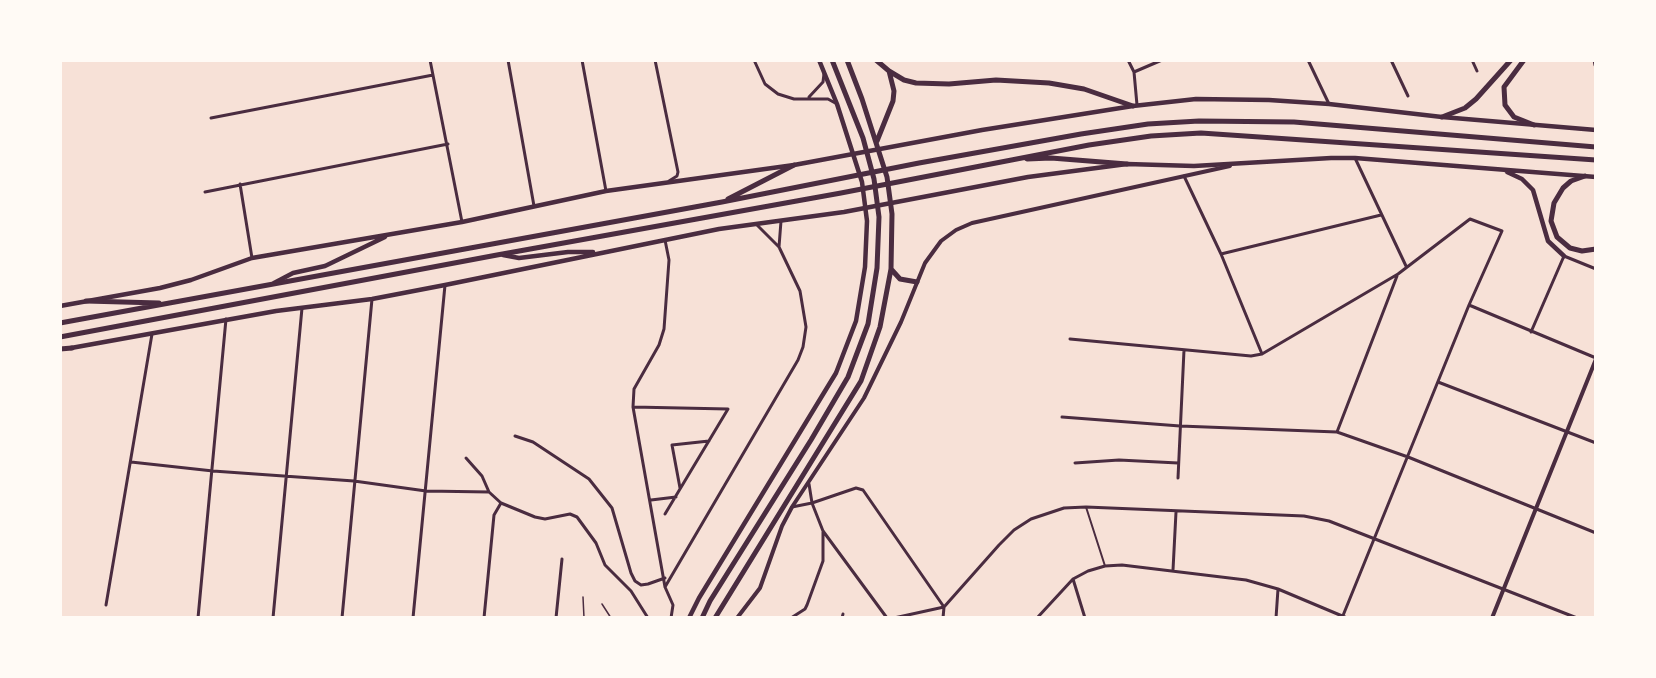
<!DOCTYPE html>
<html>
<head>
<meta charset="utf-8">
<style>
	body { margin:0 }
	#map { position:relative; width:1656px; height:678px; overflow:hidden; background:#f7e1d7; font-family:Barlow,sans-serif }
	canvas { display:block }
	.frame { position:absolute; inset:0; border:62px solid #fffaf5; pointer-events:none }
</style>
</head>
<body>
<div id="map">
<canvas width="1656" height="678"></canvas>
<div class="frame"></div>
</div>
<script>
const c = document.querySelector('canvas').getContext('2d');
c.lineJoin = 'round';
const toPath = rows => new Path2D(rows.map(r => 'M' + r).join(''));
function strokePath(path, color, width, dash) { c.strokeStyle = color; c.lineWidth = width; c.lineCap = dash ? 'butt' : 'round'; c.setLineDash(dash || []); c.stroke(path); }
strokePath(toPath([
	[583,597,584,618],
	[602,604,611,618]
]), '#4a2c40', 1.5);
strokePath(toPath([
	[1086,507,1105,566]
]), '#4a2c40', 2);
strokePath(toPath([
	[430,60,462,222],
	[508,60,534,206],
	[582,60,606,191],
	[655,60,678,172,677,176,669,181],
	[754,60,765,84,778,94,794,99,828,99,837,104],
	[1128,60,1134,72,1137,105],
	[1308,60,1329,104],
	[1391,60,1408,96],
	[1472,60,1477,71],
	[1134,72,1162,60],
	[809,97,823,82,824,74],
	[211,118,433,75],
	[1355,158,1406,266],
	[1184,176,1221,254,1262,354],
	[240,184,252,258],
	[205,192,448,144],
	[665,240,669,260,664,329,659,345,634,389,633,407,665,587,673,605,671,618],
	[779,247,781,221],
	[1221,254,1381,215],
	[1469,305,1596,358],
	[1531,332,1564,256,1596,269],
	[1070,339,1251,356,1262,354,1398,274,1470,219,1502,231,1469,305,1342,618],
	[1438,382,1596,443],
	[633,407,728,409,665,514],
	[1062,417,1180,426,1337,432,1408,457,1596,533],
	[1337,432,1397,276],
	[515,436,533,442,589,479,612,508,631,573,635,581,641,585,648,584,665,578],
	[466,458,482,476,489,492,501,503,535,517,545,519,570,514,577,517,596,543,605,565,631,591,648,618],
	[131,462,213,471,354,481,426,491,489,492],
	[1075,463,1119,460,1178,463],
	[1178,478,1184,350],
	[809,484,812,503,823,531,887,618],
	[680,488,672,445,709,441],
	[651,500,676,497],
	[792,507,812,503,856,488,863,490,944,607],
	[1173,570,1176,512],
	[1073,579,1085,618],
	[665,587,798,360,803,347,806,327,800,291,779,247,756,224],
	[106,605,152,334],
	[198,618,226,319],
	[273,618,302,308],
	[342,618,372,299],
	[413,618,445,285],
	[484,618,494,515,501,503],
	[556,618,562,559],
	[791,618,805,609,807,605,823,561,823,532],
	[842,618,843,614],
	[894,618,944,607,999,545,1014,530,1031,519,1064,508,1086,507,1304,516,1329,521,1577,618],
	[943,618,944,607],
	[1037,618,1073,579,1088,571,1105,566,1122,565,1246,580,1278,589,1347,618],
	[1276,618,1278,589]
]), '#4a2c40', 3);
strokePath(toPath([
	[737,618,760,588,782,526,792,507,864,398,901,322,925,263,941,241,956,230,972,223,1230,166],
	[1492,618,1596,359]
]), '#4a2c40', 4);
strokePath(toPath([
	[689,618,699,598,836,373,856,321,865,267,867,221,862,182,837,104,819,60]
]), '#4a2c40', 4.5);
strokePath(toPath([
	[1507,172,1522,179,1533,190,1548,241,1564,256],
	[503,255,519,258,568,252,593,252],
	[274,283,293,273,325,266,385,237],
	[60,306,160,288,191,280,252,258,462,222,606,191,794,165,982,130,1133,106,1196,99,1269,100,1329,104,1442,117,1596,130],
	[71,348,276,311,372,299,445,285,719,229,844,212,1028,177,1127,164,1194,166,1331,158,1355,158,1596,177]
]), '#4a2c40', 4.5);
strokePath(toPath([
	[876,60,889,71,904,80,916,83,949,84,996,80,1049,83,1084,89,1133,106],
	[877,141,893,101,894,91,889,71],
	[891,269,900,279,917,282],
	[702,618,710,601,811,440,848,377,868,324,877,268,879,217,874,179,863,138,832,60],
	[715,618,861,381,880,327,891,269,892,214,887,177,862,99,847,60]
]), '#4a2c40', 5);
strokePath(toPath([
	[1524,60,1504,87,1505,105,1514,117,1534,125],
	[1595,60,1596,65],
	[1442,117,1465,108,1476,99,1511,60],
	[1027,159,1051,158,1127,164],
	[1585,176,1571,181,1563,188,1554,203,1551,221,1557,237,1570,248,1582,251,1596,249],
	[728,199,794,165],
	[86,301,159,303],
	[60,323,722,202,919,163,1081,134,1148,124,1199,121,1294,122,1596,147],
	[60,337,497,255,841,193,1089,145,1151,136,1201,133,1596,160],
	[60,349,72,348]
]), '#4a2c40', 5);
</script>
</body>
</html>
